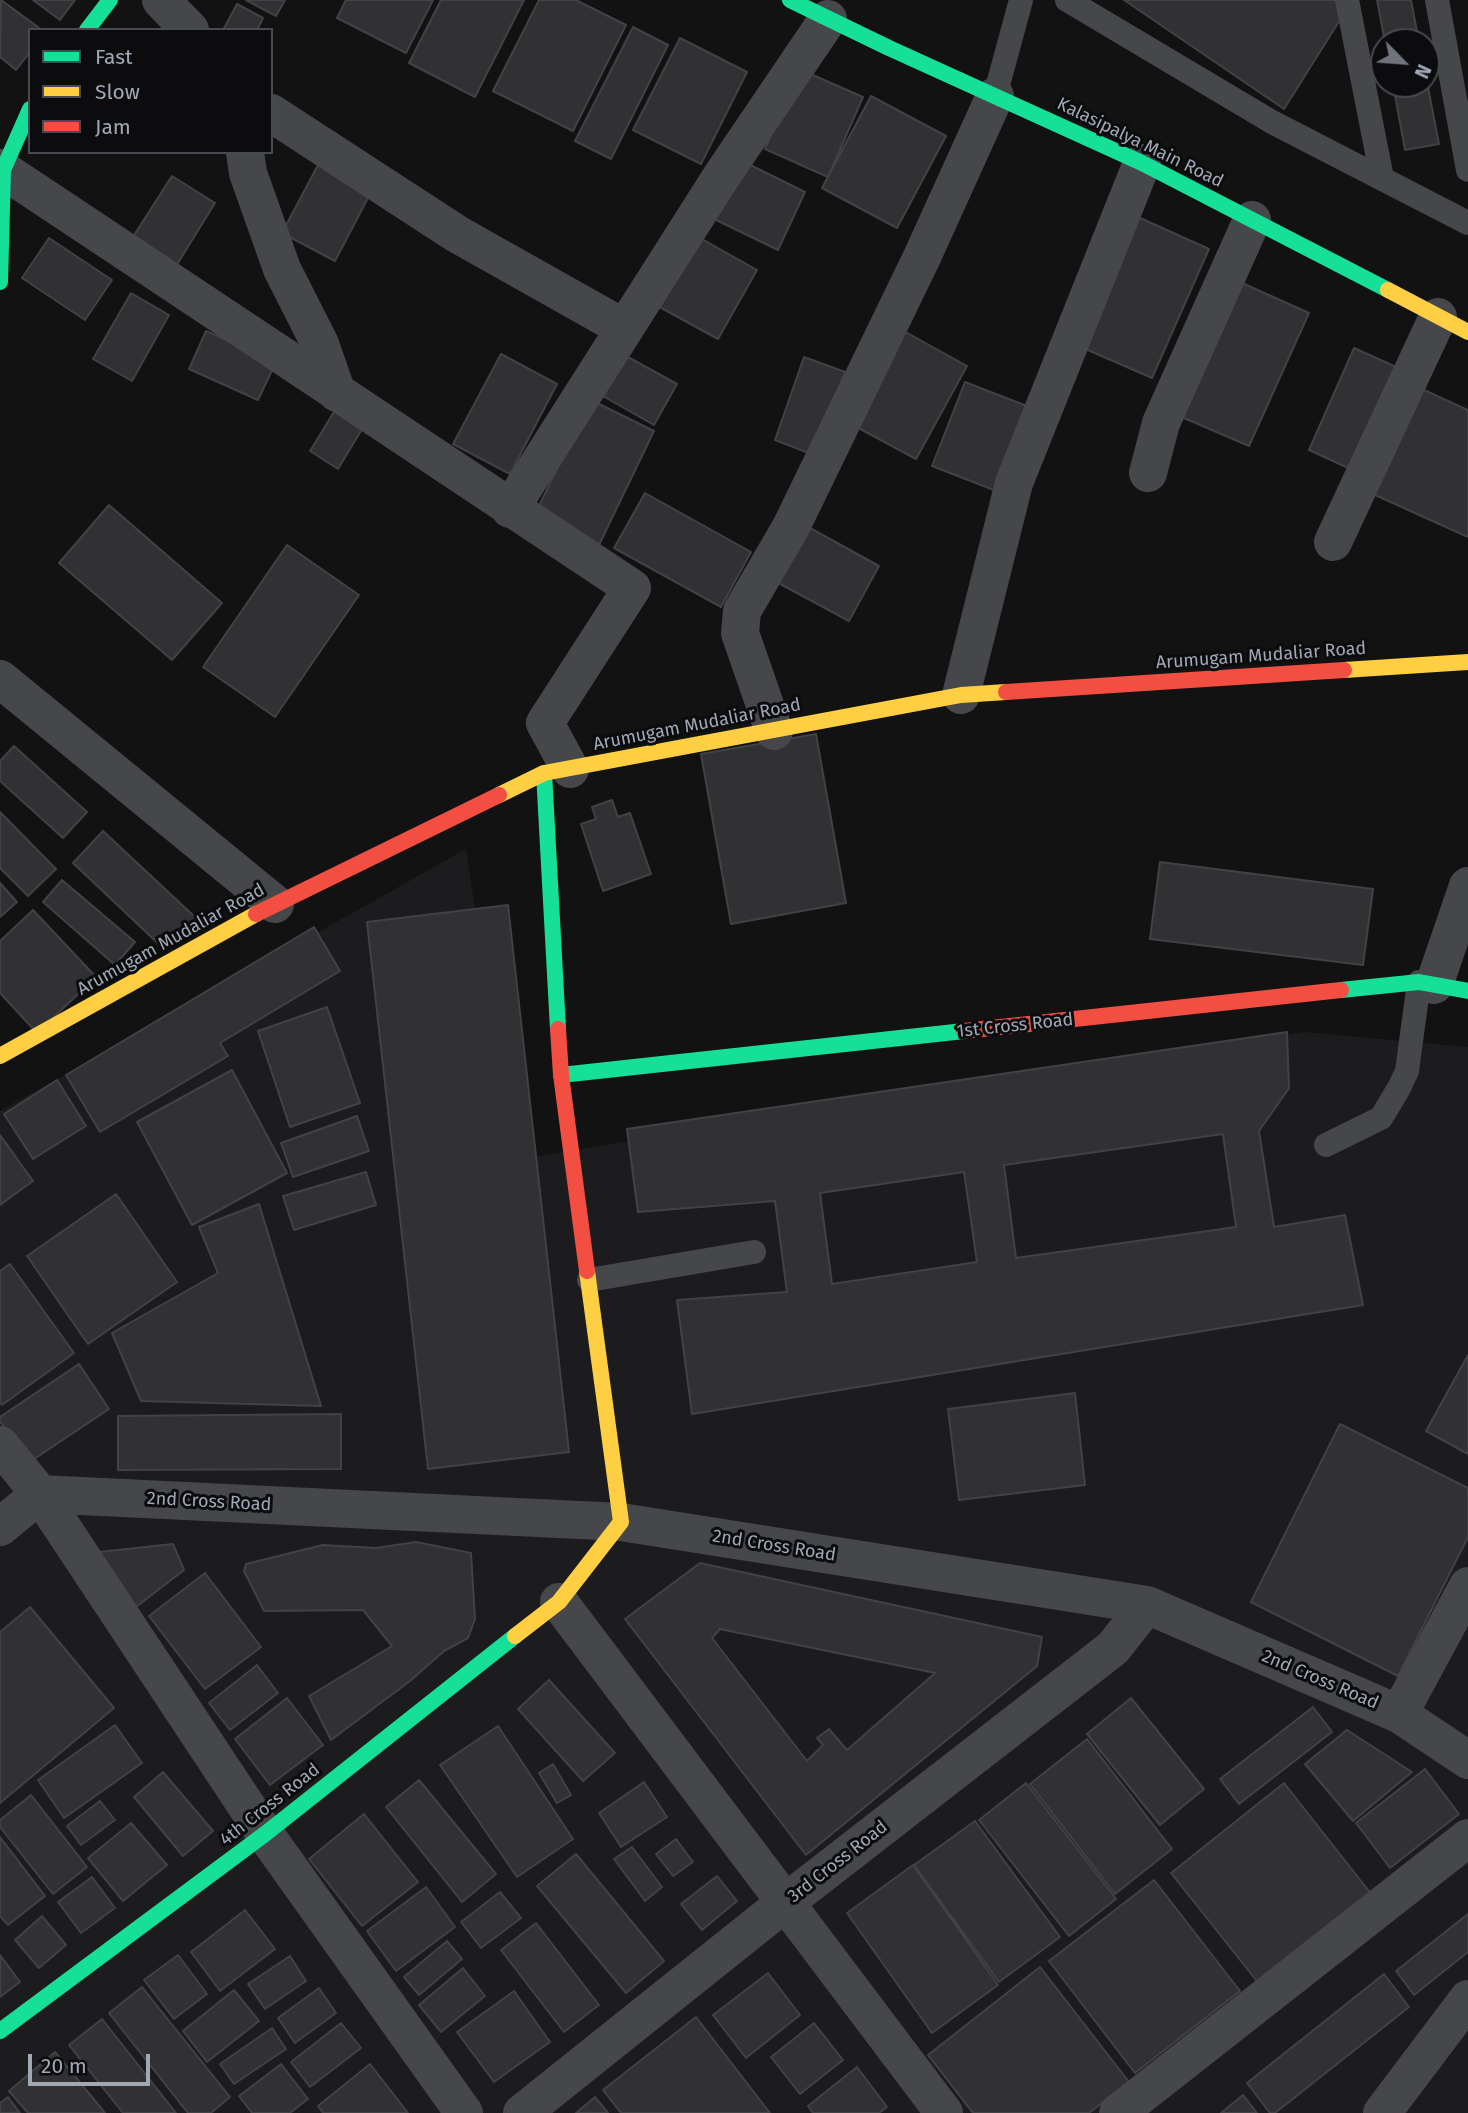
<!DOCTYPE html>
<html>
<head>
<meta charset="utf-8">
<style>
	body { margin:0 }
	#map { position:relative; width:1468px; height:2113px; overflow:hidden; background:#121212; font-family:"Fira Sans",sans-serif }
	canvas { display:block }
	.legend { position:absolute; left:28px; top:28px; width:245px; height:126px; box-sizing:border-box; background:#0c0c0e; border:2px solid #484a51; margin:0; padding:9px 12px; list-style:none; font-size:21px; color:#a1a8b5 }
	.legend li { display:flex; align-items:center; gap:14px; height:35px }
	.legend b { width:35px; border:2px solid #484a51 }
	.north { position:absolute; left:1370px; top:28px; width:70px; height:70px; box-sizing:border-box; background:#0c0c0e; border:2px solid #484a51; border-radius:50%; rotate:115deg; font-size:19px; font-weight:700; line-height:28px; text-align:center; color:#a1a8b5 }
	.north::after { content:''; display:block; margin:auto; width:24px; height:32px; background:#6f747c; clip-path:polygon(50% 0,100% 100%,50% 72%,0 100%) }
	.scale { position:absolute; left:28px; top:2054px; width:122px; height:32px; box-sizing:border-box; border:4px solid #a1a8b5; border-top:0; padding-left:9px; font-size:21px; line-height:24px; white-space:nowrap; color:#a1a8b5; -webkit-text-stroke:5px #0c0c0e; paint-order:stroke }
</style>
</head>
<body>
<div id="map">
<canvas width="1468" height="2113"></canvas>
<ul class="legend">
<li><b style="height:9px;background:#16e098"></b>Fast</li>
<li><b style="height:9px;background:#ffcf43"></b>Slow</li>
<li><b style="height:9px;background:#f24e42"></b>Jam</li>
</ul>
<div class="north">N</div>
<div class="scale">20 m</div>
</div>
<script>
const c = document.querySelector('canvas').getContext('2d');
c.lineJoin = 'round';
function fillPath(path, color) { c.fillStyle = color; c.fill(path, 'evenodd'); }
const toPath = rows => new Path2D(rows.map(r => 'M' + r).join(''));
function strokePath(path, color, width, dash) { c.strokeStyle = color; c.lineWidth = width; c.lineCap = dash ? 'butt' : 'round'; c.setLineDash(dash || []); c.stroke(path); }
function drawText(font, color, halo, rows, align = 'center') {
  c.font = font + ' "Fira Sans",sans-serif'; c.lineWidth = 6; c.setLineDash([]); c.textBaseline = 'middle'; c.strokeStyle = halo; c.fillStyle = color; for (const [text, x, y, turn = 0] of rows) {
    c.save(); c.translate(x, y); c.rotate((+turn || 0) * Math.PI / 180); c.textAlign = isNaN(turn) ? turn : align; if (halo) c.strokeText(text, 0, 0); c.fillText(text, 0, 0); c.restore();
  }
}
fillPath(toPath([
	[466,849,513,1160,1305,1032,1468,1047,1468,2113,0,2113,0,1111]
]), '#1c1c1e');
const building = toPath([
	[1,0,42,30,30,30,30,52,16,70,0,57,1,0],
	[33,0,75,0,60,20,33,0],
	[246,0,285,0,276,16,246,0],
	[346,0,433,0,406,53,337,18,346,0],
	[441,0,524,0,475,97,409,63,441,0],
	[539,0,576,0,626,25,573,131,493,91,539,0],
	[1124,0,1345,0,1350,4,1284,109,1124,0],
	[1377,0,1411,0,1419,42,1385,42,1377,0],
	[237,4,263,18,257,30,223,30,237,4],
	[633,27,668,45,611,159,575,141,633,27],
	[680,38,747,72,701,164,633,130,680,38],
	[799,69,863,97,828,177,765,149,799,69],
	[1426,77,1439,144,1405,150,1393,84,1426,84,1426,77],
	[871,96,946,136,897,228,822,188,871,96],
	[738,159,805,192,778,250,710,217,738,159],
	[318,165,371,192,335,261,282,233,318,165],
	[172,176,215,203,173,271,129,243,172,176],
	[1138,217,1209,249,1152,378,1081,347,1138,217],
	[693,234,757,270,718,339,654,304,693,234],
	[49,238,112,280,85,320,22,278,49,238],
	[1231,278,1309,313,1249,446,1170,412,1231,278],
	[131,293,169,315,132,381,93,359,131,293],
	[902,330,967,366,916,459,851,424,902,330],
	[206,331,276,362,258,400,189,369,206,331],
	[1354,348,1403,370,1357,472,1309,450,1354,348],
	[617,351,677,384,654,425,594,391,617,351],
	[501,354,557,384,510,474,453,444,501,354],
	[804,357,845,372,814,455,775,440,804,357],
	[965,382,1032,408,999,492,932,466,965,382],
	[1411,384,1468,410,1468,537,1364,490,1411,384],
	[591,400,654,431,598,547,534,516,591,400],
	[337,407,365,424,338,469,310,451,337,407],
	[645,493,751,552,721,607,614,548,645,493],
	[109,505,222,603,172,660,59,563,109,505],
	[801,523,879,566,849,621,771,579,801,523],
	[287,545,359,595,275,717,203,667,287,545],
	[816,734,846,903,731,924,701,754,816,734],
	[14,746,87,812,63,838,0,781,0,761,14,746],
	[612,800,618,817,630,813,651,874,603,891,581,824,596,819,592,807,612,800],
	[0,812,56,869,28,896,0,868,0,812],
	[103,831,196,918,165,950,73,863,103,831],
	[1160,862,1373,889,1363,965,1150,939,1160,862],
	[62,880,135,942,115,965,43,902,62,880],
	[0,883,17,902,0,917,0,883],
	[508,905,569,1452,428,1469,367,922,508,905],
	[33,910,96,977,37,1033,0,993,0,941,33,910],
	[314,927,340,971,220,1043,228,1056,100,1132,66,1075,314,927],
	[327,1007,360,1103,290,1127,258,1031,327,1007],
	[1287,1032,1289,1088,1259,1131,1274,1227,1345,1215,1363,1305,692,1414,677,1300,787,1292,775,1201,638,1212,627,1129,1287,1032],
	[1223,1134,1236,1227,1016,1258,1004,1165,1223,1134],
	[964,1172,977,1262,832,1284,820,1193,964,1172],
	[232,1070,287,1173,192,1225,137,1122,232,1070],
	[57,1080,86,1126,33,1159,4,1114,57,1080],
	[357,1116,369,1151,293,1177,281,1143,357,1116],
	[0,1135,33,1181,0,1205,0,1135],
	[366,1172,376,1205,294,1230,283,1196,366,1172],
	[116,1194,177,1282,88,1344,27,1256,116,1194],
	[259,1204,321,1406,141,1401,112,1333,218,1273,199,1227,259,1204],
	[10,1264,74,1353,2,1405,0,1402,0,1271,10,1264],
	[1468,1355,1468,1454,1426,1431,1468,1355],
	[79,1364,109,1409,28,1463,0,1421,0,1417,79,1364],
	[1075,1393,1085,1485,959,1500,948,1409,1075,1393],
	[341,1414,341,1469,118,1470,118,1416,341,1414],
	[1340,1424,1468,1488,1468,1537,1398,1676,1251,1602,1340,1424],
	[416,1542,471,1553,475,1619,468,1638,444,1651,410,1681,331,1740,309,1696,392,1646,363,1610,264,1611,244,1571,246,1564,323,1545,376,1548,416,1542],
	[173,1544,184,1570,132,1610,99,1552,173,1544],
	[700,1563,1042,1637,1037,1666,806,1855,625,1619,700,1563],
	[720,1629,935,1673,847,1750,829,1729,817,1738,823,1745,807,1761,712,1638,720,1629],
	[205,1573,261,1647,205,1689,149,1616,205,1573],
	[30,1607,114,1708,0,1803,0,1632,30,1607],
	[257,1665,278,1693,230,1730,209,1703,257,1665],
	[549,1680,615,1753,583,1781,518,1709,549,1680],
	[287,1698,323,1745,270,1785,235,1739,287,1698],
	[1131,1698,1204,1789,1160,1825,1087,1734,1131,1698],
	[1313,1707,1332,1732,1239,1804,1220,1779,1313,1707],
	[115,1725,142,1763,64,1818,38,1780,115,1725],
	[498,1726,573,1839,517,1877,440,1765,498,1726],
	[1347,1730,1412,1772,1353,1821,1305,1764,1347,1730],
	[1087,1739,1172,1849,1115,1894,1030,1784,1087,1739],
	[553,1764,571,1795,557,1803,539,1773,553,1764],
	[1425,1769,1459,1814,1390,1868,1356,1823,1425,1769],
	[163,1772,213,1831,183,1856,134,1797,163,1772],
	[419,1780,496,1874,462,1902,386,1807,419,1780],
	[644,1782,667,1817,621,1847,599,1813,644,1782],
	[1026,1783,1116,1899,1069,1936,979,1820,1026,1783],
	[1284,1783,1372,1895,1260,1985,1171,1873,1284,1783],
	[31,1795,87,1867,53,1894,0,1827,0,1820,31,1795],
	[100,1801,115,1820,81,1845,67,1826,100,1801],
	[364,1814,418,1882,362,1926,309,1859,364,1814],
	[975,1821,1060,1937,999,1982,914,1865,975,1821],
	[131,1823,167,1865,123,1901,88,1858,131,1823],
	[0,1837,45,1896,8,1925,0,1916,0,1837],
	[676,1839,693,1862,673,1876,656,1854,676,1839],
	[632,1847,662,1887,645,1901,614,1859,632,1847],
	[576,1854,664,1961,626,1993,537,1886,576,1854],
	[913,1865,998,1985,932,2033,847,1913,913,1865],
	[717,1876,737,1901,702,1930,681,1904,717,1876],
	[92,1877,115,1908,81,1933,58,1902,92,1877],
	[1154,1880,1240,1991,1135,2073,1049,1961,1154,1880],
	[426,1887,455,1927,396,1971,367,1931,426,1887],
	[500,1892,521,1918,481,1948,461,1922,500,1892],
	[245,1910,275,1949,220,1991,191,1952,245,1910],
	[1468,1914,1468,1952,1414,1995,1396,1971,1468,1914],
	[42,1916,66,1945,39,1968,15,1940,42,1916],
	[536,1923,599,2005,564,2032,501,1950,536,1923],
	[447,1941,462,1959,419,1995,404,1977,447,1941],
	[0,1955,20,1982,0,1997,0,1955],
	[178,1955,207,1994,174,2019,144,1980,178,1955],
	[290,1956,306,1981,265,2009,248,1984,290,1956],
	[1040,1967,1129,2082,1089,2113,973,2113,928,2055,1040,1967],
	[463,1968,485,1996,441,2032,419,2005,463,1968],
	[768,1973,800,2015,746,2058,713,2015,768,1973],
	[1384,1974,1409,2007,1275,2113,1270,2113,1247,2083,1384,1974],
	[142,1987,230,2097,211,2113,188,2113,109,2013,142,1987],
	[319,1988,336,2013,295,2043,278,2018,319,1988],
	[234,1990,259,2021,207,2062,183,2031,234,1990],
	[514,1991,550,2042,494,2082,457,2032,514,1991],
	[696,2017,770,2113,621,2113,603,2090,696,2017],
	[102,2019,176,2113,123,2113,69,2045,102,2019],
	[341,2023,361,2048,310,2087,291,2062,341,2023],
	[814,2023,843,2060,800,2094,771,2057,814,2023],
	[272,2028,286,2049,234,2084,220,2064,272,2028],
	[55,2052,105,2113,28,2113,9,2091,55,2052],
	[281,2064,308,2099,290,2113,252,2113,239,2096,281,2064],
	[370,2064,408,2113,323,2113,318,2106,370,2064],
	[857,2067,887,2107,879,2113,813,2113,808,2106,857,2067],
	[1243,2095,1257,2113,1221,2113,1243,2095],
	[8,2097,20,2113,0,2113,0,2103,8,2097],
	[595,2097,608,2113,576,2113,595,2097]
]);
fillPath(building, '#313133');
strokePath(building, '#404246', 2);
strokePath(toPath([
	[1067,0,1272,122,1468,223],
	[1347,0,1382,178],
	[1437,0,1468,170],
	[995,96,1021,0],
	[1326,1145,1381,1118,1399,1088,1407,1071,1419,982],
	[589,1280,754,1252]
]), '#46474b', 24);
strokePath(toPath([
	[161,0,190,30],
	[271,113,457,234,624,328],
	[245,152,248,173,282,269,320,344,337,393],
	[0,168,632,588,545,723,570,769],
	[1148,473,1161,423,1252,220],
	[510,509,721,177,828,19],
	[1333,542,1438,317],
	[0,679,275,904],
	[961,695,1014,483,1142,163],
	[774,731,740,633,742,611,791,527,922,257,995,96],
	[1434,985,1468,886],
	[0,1445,40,1494,265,1834,464,2113],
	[0,1527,40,1494,621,1522,1147,1605,1399,1714,1468,1760],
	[559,1602,944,2113],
	[1399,1714,1468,1586],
	[522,2113,786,1902,1113,1648,1147,1605],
	[1118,2113,1468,1838],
	[1382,2113,1468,1999]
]), '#46474b', 38);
strokePath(toPath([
	[790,0,889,48,1142,163,1388,290],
	[87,30,110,0],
	[0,282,3,170,30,109],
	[544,773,558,1029],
	[1341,990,1419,982,1468,991],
	[561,1075,964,1031],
	[0,2031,265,1834,515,1636]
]), '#16e098', 16);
strokePath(toPath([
	[1388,290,1468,332],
	[1344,670,1468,662],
	[499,795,544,773,961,695,1006,692],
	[0,1056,256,914],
	[515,1636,559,1602,621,1522,587,1271]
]), '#ffcf43', 16);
strokePath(toPath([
	[1006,692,1344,670],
	[256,914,499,795],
	[558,1029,561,1075,587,1271],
	[964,1031,1341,990]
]), '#f24e42', 16);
drawText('18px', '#a1a8b5', '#0c0c0e', [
	["Kalasipalya Main Road",1140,143,26],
	["Arumugam Mudaliar Road",1261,656,-4],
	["Arumugam Mudaliar Road",697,725,-11],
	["Arumugam Mudaliar Road",171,940,-29],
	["1st Cross Road",1015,1026,-6],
	["2nd Cross Road",209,1502,3],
	["2nd Cross Road",774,1546,9],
	["2nd Cross Road",1320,1680,23],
	["4th Cross Road",270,1805,-38],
	["3rd Cross Road",838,1862,-38]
]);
</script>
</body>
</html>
